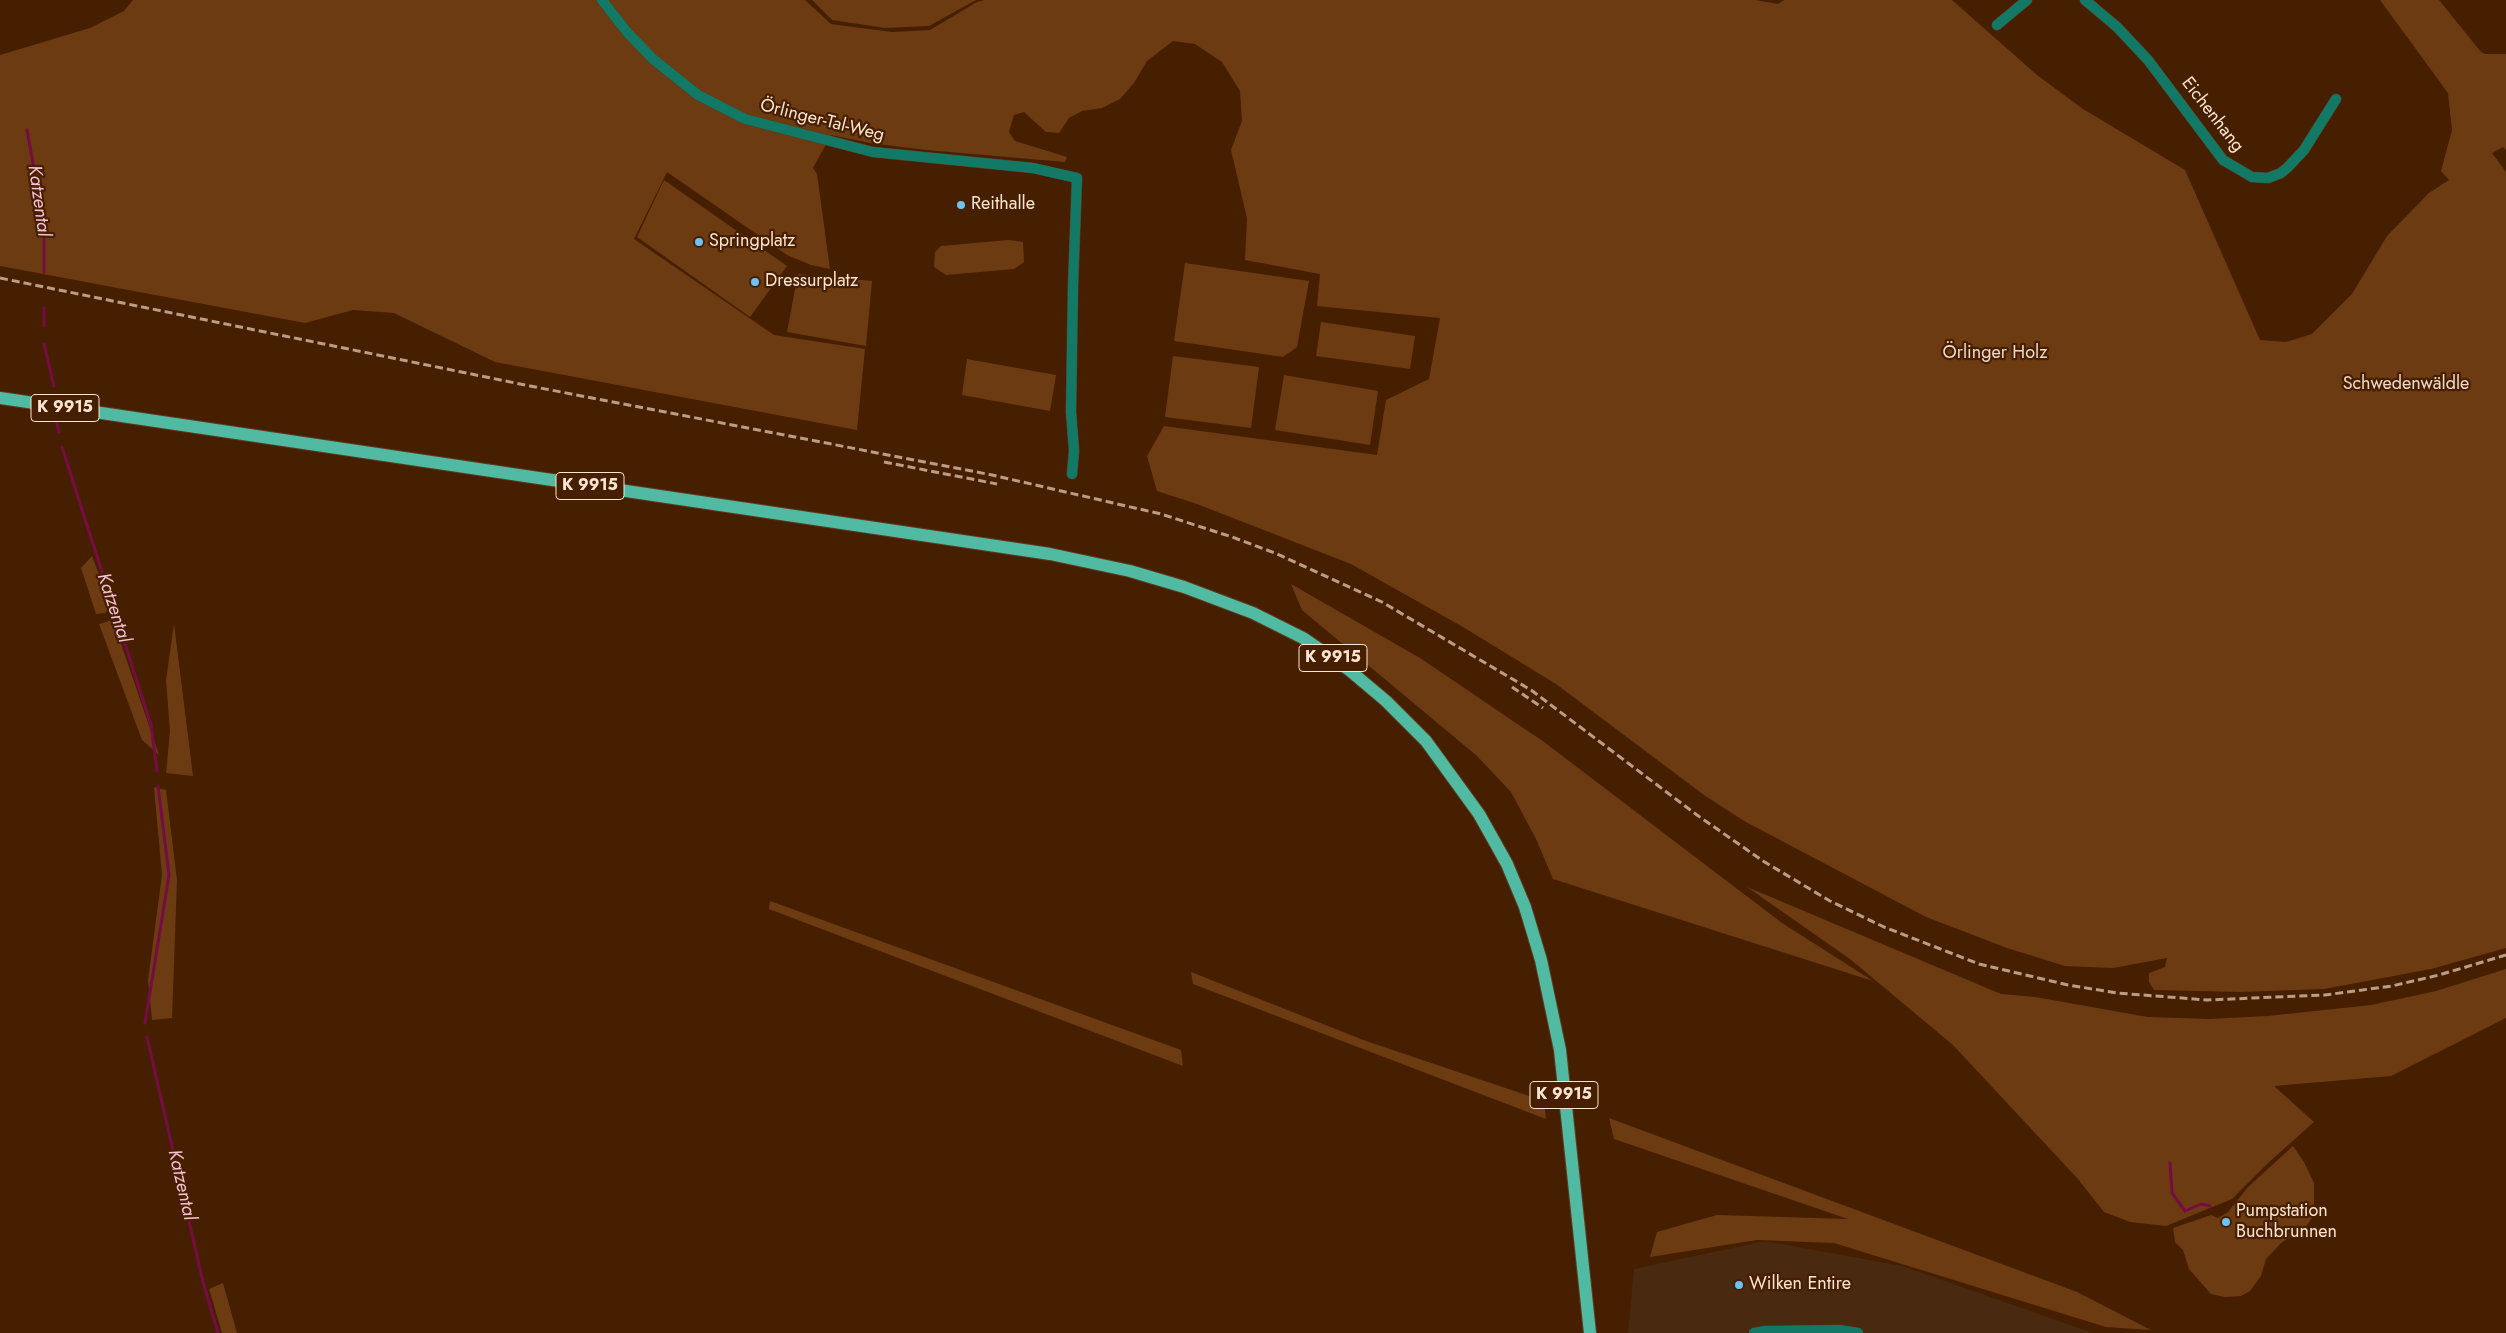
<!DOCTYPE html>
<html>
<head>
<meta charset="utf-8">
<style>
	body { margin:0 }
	canvas { display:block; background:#451f00 }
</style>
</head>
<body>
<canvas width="2506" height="1333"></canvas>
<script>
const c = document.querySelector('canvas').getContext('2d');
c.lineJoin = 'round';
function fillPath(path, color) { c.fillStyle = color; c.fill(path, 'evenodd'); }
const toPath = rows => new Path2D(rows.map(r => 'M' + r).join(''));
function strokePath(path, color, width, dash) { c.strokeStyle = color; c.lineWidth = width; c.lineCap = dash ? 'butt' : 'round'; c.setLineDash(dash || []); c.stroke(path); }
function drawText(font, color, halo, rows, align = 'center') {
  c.font = font + ' Jost,sans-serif'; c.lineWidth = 4.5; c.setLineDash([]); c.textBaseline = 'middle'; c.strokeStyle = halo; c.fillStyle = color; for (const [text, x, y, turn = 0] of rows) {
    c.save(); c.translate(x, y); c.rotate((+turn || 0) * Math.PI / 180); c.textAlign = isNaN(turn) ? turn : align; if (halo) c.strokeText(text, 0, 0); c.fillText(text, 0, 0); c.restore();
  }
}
fillPath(toPath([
	[1765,1241,1902,1266,2093,1333,1628,1333,1634,1269]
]), '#49290f');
fillPath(toPath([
	[133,0,805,0,831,24,892,32,930,30,977,2,984,0,1755,0,1778,4,1784,0,1952,0,2037,75,2083,109,2185,170,2260,340,2286,342,2312,334,2352,294,2387,236,2429,193,2449,180,2441,171,2452,130,2448,93,2380,0,2439,0,2481,52,2485,54,2506,54,2506,150,2503,147,2492,153,2506,172,2506,948,2431,969,2324,989,2240,992,2154,990,2149,982,2149,973,2165,967,2167,958,2113,968,2065,966,2007,948,1926,917,1744,821,1704,795,1556,684,1463,627,1351,564,1197,504,1157,491,1147,456,1164,426,1377,455,1386,400,1429,379,1440,318,1317,306,1320,274,1245,260,1247,218,1231,150,1242,121,1240,91,1222,62,1195,44,1173,41,1147,61,1134,83,1120,99,1102,108,1082,111,1069,118,1059,133,1046,132,1024,112,1014,115,1009,132,1015,141,1067,157,1065,162,926,150,870,143,831,135,813,168,817,174,830,269,811,265,787,255,667,172,634,239,774,335,865,349,857,430,495,362,394,313,353,310,305,323,0,266,0,55,90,28,124,11],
	[812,0,976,0,929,26,885,28,832,20],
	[664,180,787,266,750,317,637,237],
	[1009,240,1023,242,1024,262,1014,269,946,275,934,267,935,252,941,246],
	[1185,263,1309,281,1297,347,1283,357,1174,341],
	[798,274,872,281,866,346,787,332],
	[1321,322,1415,336,1410,369,1316,356],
	[1173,356,1259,367,1251,428,1165,417],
	[967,359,1056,375,1050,411,962,395],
	[1284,375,1378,391,1370,445,1275,430],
	[92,556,111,606,105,613,96,614,81,568],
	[1291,584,1420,658,1544,742,1782,923,1873,981,1553,879,1536,839,1511,792,1477,756,1302,610],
	[113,620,159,755,142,740,99,624],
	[174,624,193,776,166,773,170,731,166,680],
	[154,787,166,790,177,880,172,1018,152,1020,148,980,162,875],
	[1747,887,2001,994,2035,997,2148,1017,2209,1019,2268,1016,2371,1005,2436,991,2506,969,2506,1018,2391,1076,2274,1086,2314,1122,2267,1164,2232,1199,2166,1226,2130,1222,2104,1212,2078,1179,1953,1045,1850,959],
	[770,901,1181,1050,1183,1066,769,909],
	[1191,972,1366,1041,1544,1101,1546,1119,1193,984],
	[1609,1118,2077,1292,2151,1330,2106,1327,1834,1243,1757,1240,1650,1257,1657,1232,1717,1215,1848,1219,1614,1139],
	[2293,1146,2304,1162,2314,1183,2314,1215,2305,1228,2281,1243,2266,1259,2261,1276,2250,1291,2241,1296,2225,1297,2211,1294,2189,1269,2183,1250,2175,1242,2173,1228,2211,1215,2218,1218,2228,1212,2248,1187],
	[223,1283,237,1333,222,1333,209,1289]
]), '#6c3b11');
strokePath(toPath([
	[27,130,44,225,44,272],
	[44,326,44,308],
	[44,344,54,386],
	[56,419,59,432],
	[62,447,151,725,157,771],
	[145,1023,169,875,158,786],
	[147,1037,203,1282,218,1333],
	[2170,1163,2172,1193,2185,1211,2201,1204,2210,1206]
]), '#770c44', 3);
const minor = toPath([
	[602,0,627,32,653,59,698,95,745,119,873,152,1033,168,1077,178,1073,286,1071,412,1074,451,1072,474],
	[2085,0,2117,27,2148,60,2223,160,2252,177,2268,178,2281,173,2288,167,2304,150,2336,99],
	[1997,25,2027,0],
	[1754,1333,1765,1331,1839,1330,1858,1333]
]);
const primary = toPath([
	[0,398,1050,554,1130,571,1184,587,1253,613,1303,638,1348,669,1386,701,1426,741,1479,814,1507,864,1525,907,1541,960,1560,1050,1590,1333]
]);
strokePath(minor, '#5f3b1d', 11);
strokePath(primary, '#5f3b1d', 14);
strokePath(minor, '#117966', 10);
strokePath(primary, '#50baa2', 12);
strokePath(toPath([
	[0,278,530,386,992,475,1161,514,1232,537,1275,553,1382,602,1531,690,1697,815,1763,861,1830,901,1884,927,1979,964,2068,985,2117,993,2207,1000,2325,995,2392,986,2439,975,2506,955],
	[884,462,997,484],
	[1512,687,1543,708]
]), '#bb9c86', 3, [8, 4]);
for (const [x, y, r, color] of [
	[961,205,5,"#6ec2f3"],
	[699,242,5,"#6ec2f3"],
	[755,282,5,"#6ec2f3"],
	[2226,1222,5,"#6ec2f3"],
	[1739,1285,5,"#6ec2f3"]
]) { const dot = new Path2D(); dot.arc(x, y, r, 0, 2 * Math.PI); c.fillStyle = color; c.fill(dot); strokePath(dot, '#451f00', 2); }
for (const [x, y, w] of [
	[65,408,68],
	[590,486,68],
	[1333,658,68],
	[1564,1095,68]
]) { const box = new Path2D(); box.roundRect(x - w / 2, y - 13.5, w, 27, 4); c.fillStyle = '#451f00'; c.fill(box); strokePath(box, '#fee4d2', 1); }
drawText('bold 16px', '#fee4d2', null, [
	["K 9915",65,408],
	["K 9915",590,486],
	["K 9915",1333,658],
	["K 9915",1564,1095]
]);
drawText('18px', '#fee4d2', '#451f00', [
	["Eichenhang",2212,115,52],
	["Örlinger-Tal-Weg",822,121,14]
]);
drawText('18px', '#fee4d2', '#451f00', [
	["Reithalle",971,205],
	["Springplatz",709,242],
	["Dressurplatz",765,282],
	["Pumpstation",2236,1212],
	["Buchbrunnen",2236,1233],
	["Wilken Entire",1749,1285]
], 'left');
drawText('18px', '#f1d9c9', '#451f00', [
	["Örlinger Holz",1995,354],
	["Schwedenwäldle",2406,385]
]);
drawText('italic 19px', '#f8bfd2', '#451f00', [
	["Katzental",38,201,82],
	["Katzental",113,608,72],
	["Katzental",181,1185,77]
]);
</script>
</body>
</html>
